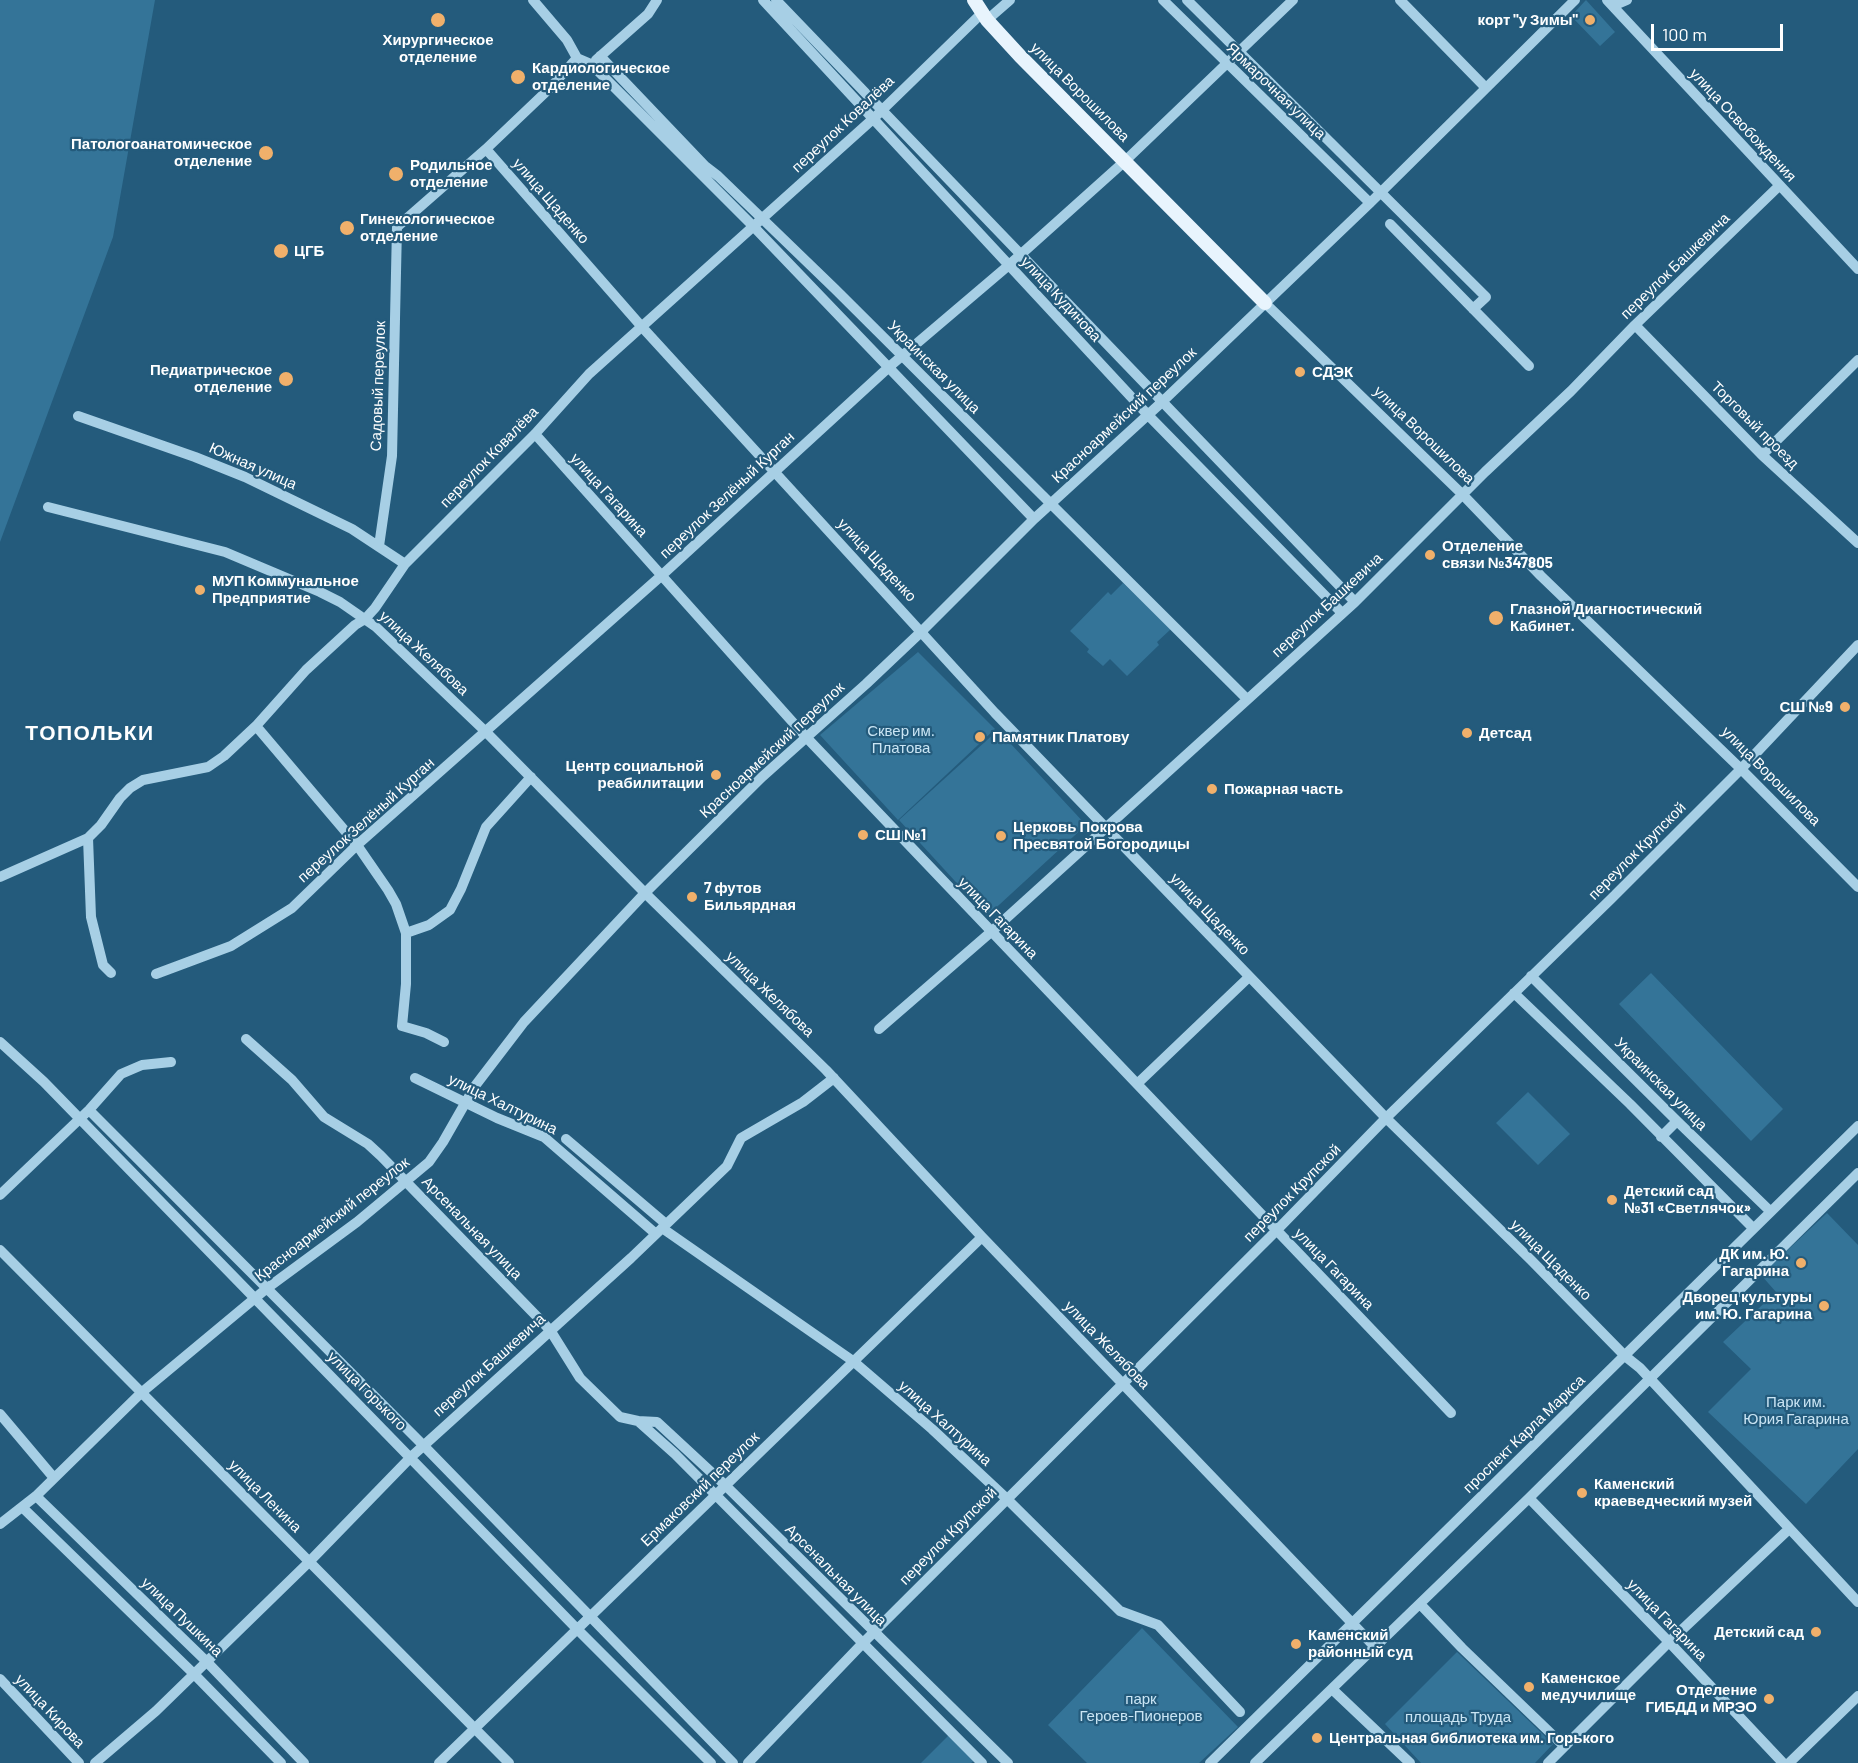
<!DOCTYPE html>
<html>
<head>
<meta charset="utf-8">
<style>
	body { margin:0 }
	#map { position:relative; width:1858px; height:1763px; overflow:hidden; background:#245b7c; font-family:Barlow,sans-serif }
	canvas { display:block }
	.scale { position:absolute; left:1651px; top:24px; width:132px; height:27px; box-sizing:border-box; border:3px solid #fff; border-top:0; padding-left:8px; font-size:18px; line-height:21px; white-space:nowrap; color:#fff; -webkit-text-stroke:4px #245b7c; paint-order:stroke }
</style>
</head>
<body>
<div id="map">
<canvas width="1858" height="1763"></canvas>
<div class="scale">100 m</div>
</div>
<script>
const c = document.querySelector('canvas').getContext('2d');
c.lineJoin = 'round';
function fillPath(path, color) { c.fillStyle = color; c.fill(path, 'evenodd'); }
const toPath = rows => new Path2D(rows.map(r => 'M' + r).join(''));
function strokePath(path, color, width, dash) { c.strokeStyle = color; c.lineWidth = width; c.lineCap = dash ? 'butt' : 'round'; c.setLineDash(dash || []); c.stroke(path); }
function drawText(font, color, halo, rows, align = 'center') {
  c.font = font + ' Barlow,sans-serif'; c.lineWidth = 4.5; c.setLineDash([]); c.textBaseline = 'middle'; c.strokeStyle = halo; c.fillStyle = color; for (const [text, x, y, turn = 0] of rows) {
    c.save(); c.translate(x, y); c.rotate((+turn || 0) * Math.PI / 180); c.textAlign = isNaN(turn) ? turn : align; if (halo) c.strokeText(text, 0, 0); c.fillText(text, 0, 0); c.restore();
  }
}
fillPath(toPath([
	[0,0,155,0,113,237,0,542],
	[1586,0,1615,32,1600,46,1571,16],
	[1123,583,1171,629,1157,642,1159,645,1127,676,1110,659,1103,666,1087,652,1089,649,1070,631,1108,592,1111,595],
	[918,652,995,729,898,820,820,735],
	[998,730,1086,825,987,916,899,820],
	[1651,973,1783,1109,1751,1141,1619,1004],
	[1528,1092,1570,1134,1538,1165,1496,1123],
	[1827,1213,1858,1245,1858,1449,1806,1504,1708,1412,1751,1369,1723,1342,1776,1292,1761,1275],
	[1142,1628,1238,1727,1199,1763,1087,1763,1048,1725],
	[1457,1652,1553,1744,1535,1763,1421,1763,1385,1724],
	[952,1732,977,1758,971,1763,921,1763]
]), '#347498');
strokePath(toPath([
	[533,0,567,40,577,58],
	[763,0,1148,415,1342,613],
	[776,0,1355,602],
	[1163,0,1370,203],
	[1187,0,1486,297,1473,309],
	[1400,0,1486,88],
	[1607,0,1858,269],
	[1613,6,1627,0],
	[987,20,1010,0],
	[600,56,705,166,718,176,835,289,1247,699],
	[577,58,591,64,753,226,1034,519],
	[596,60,648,14,657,0],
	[486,149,642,327,995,713,1386,1118,1531,1260,1625,1356,1640,1368,1858,1602],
	[1390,224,1529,366],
	[1265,303,1463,495,1541,576,1741,769,1858,887],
	[1635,325,1762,455,1858,543],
	[78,416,195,457,245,477,352,529,405,564],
	[535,434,806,737,1451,1413],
	[1762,455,1858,360],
	[48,507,225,552,320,592,340,602,376,627,486,732,645,893,826,1070,982,1237,1375,1647],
	[379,546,392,456,397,227,486,149,549,89,577,58],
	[256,726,357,845,388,890,396,904,406,933,406,984,402,1026,426,1033,444,1042],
	[88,838,91,917,103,965,111,973],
	[0,877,88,838,101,825,120,798,130,788,143,780,208,767,224,756,256,726,306,670,355,625,365,619,375,608,405,564,535,434,589,374,874,118,982,13],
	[406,933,429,925,450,910,461,889,486,827,531,777],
	[156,974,231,946,292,908,357,845,661,576,889,367,1009,265,1125,161,1293,0],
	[1531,976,1677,1121,1770,1211],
	[1514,993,1630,1104,1753,1228],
	[879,1029,991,932,1355,602,1485,472,1571,391,1635,325,1779,186],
	[246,1039,292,1080,324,1117,368,1144,381,1156,550,1330,580,1378,620,1417,638,1421,675,1454,982,1763],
	[0,1042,44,1082,578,1630,711,1763],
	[415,1078,497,1118,544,1137,656,1234],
	[1137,1084,1249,977],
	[89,1110,423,1445,733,1763],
	[1661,1137,1677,1121],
	[566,1139,666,1224],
	[0,1195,89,1110,121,1074,142,1065,171,1062],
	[662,1228,853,1361,932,1429,1007,1499,1120,1611,1158,1625,1240,1712],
	[0,1250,509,1763],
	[0,1414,54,1478],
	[638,1421,657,1422,725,1485,1008,1763],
	[36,1496,206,1661,304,1763],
	[1529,1498,1669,1642,1783,1763],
	[22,1507,194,1674,281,1763],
	[0,1524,36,1496,141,1393,266,1289,357,1222,429,1162,443,1142,475,1086,524,1022,645,893,762,777,866,684,922,631,1034,519,1162,402,1370,203,1575,0],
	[1420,1604,1462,1648,1564,1746],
	[0,1679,79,1763],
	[1332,1689,1410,1763],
	[95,1763,156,1711,194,1674,309,1562,411,1457,631,1258,727,1166,741,1138,803,1102,834,1078],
	[439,1763,982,1237],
	[748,1763,862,1644,1276,1231,1386,1118,1611,899,1741,769,1858,645],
	[1210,1763,1858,1126],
	[1255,1763,1529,1498,1858,1173],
	[1548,1763,1669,1642,1789,1529],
	[1789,1763,1858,1696]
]), '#a7cfe5', 10);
strokePath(toPath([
	[974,0,987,20,1020,56,1265,303]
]), '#e8f4fd', 14);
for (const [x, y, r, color] of [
	[438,20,8,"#f0b06b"],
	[1590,20,6,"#f0b06b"],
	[518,77,8,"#f0b06b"],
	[266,153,8,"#f0b06b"],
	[396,174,8,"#f0b06b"],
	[347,228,8,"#f0b06b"],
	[281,251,8,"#f0b06b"],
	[1300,372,6,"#f0b06b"],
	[286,379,8,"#f0b06b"],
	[1430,555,6,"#f0b06b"],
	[200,590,6,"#f0b06b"],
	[1496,618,8,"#f0b06b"],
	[1845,707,6,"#f0b06b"],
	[1467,733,6,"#f0b06b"],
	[980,737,6,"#f0b06b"],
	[716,775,6,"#f0b06b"],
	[1212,789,6,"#f0b06b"],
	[863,835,6,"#f0b06b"],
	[1001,836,6,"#f0b06b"],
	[692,897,6,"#f0b06b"],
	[1612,1200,6,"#f0b06b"],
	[1801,1263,6,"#f0b06b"],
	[1824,1306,6,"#f0b06b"],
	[1582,1493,6,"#f0b06b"],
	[1816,1632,6,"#f0b06b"],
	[1296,1644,6,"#f0b06b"],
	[1529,1687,6,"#f0b06b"],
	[1769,1699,6,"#f0b06b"],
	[1317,1738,6,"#f0b06b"]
]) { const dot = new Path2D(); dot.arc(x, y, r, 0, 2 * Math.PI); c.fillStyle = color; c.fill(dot); strokePath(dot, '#245b7c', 2); }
drawText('bold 15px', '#fff', '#245b7c', [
	["корт \"у Зимы\"",1578,20,"right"],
	["Хирургическое",438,40,"center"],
	["отделение",438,57,"center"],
	["Кардиологическое",532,68],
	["отделение",532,85],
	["Патологоанатомическое",252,144,"right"],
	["отделение",252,161,"right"],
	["Родильное",410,165],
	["отделение",410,182],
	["Гинекологическое",360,219],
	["отделение",360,236],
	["ЦГБ",294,251],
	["Педиатрическое",272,370,"right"],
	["отделение",272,387,"right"],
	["СДЭК",1312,372],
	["Отделение",1442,546],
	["связи №347805",1442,563],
	["МУП Коммунальное",212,581],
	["Предприятие",212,598],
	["Глазной Диагностический",1510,609],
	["Кабинет.",1510,626],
	["СШ №9",1833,707,"right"],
	["Детсад",1479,733],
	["Памятник Платову",992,737],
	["Центр социальной",704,766,"right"],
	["реабилитации",704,783,"right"],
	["Пожарная часть",1224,789],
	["Церковь Покрова",1013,827],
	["Пресвятой Богородицы",1013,844],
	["СШ №1",875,835],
	["7 футов",704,888],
	["Бильярдная",704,905],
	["Детский сад",1624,1191],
	["№31 «Светлячок»",1624,1208],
	["ДК им. Ю.",1789,1254,"right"],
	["Гагарина",1789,1271,"right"],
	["Дворец культуры",1812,1297,"right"],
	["им. Ю. Гагарина",1812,1314,"right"],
	["Каменский",1594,1484],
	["краеведческий музей",1594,1501],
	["Детский сад",1804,1632,"right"],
	["Каменский",1308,1635],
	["районный суд",1308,1652],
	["Каменское",1541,1678],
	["медучилище",1541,1695],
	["Отделение",1757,1690,"right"],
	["ГИБДД и МРЭО",1757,1707,"right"],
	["Центральная библиотека им. Горького",1329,1738]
], 'left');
drawText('15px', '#fff', '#245b7c', [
	["Ярмарочная улица",1276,91,44],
	["улица Ворошилова",1080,92,45],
	["переулок Ковалёва",843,124,-43],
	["улица Освобождения",1743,125,47],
	["улица Щаденко",551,201,49],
	["переулок Башкевича",1675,266,-44],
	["улица Кудинова",1061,299,47],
	["Украинская улица",934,367,45],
	["Садовый переулок",378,386,-88],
	["Красноармейский переулок",1124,415,-43],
	["Торговый проезд",1755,425,45],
	["улица Ворошилова",1424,435,44],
	["переулок Ковалёва",489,457,-46],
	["Южная улица",253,466,24],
	["улица Гагарина",609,495,48],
	["переулок Зелёный Курган",727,495,-43],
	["улица Щаденко",877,560,47],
	["переулок Башкевича",1327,605,-43],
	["улица Желябова",424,653,43],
	["Красноармейский переулок",772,750,-43],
	["улица Ворошилова",1771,776,45],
	["переулок Зелёный Курган",366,820,-42],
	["переулок Крупской",1637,851,-45],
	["улица Щаденко",1210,914,46],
	["улица Гагарина",998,918,46],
	["улица Желябова",770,994,44],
	["Украинская улица",1661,1084,45],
	["улица Халтурина",503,1104,26],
	["переулок Крупской",1292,1193,-45],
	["Красноармейский переулок",332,1219,-38],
	["Арсенальная улица",472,1228,46],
	["улица Щаденко",1551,1260,45],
	["улица Гагарина",1334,1269,46],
	["улица Желябова",1107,1345,46],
	["переулок Башкевича",489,1365,-42],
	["улица Горького",367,1391,45],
	["улица Халтурина",945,1423,42],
	["проспект Карла Маркса",1524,1434,-44],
	["Ермаковский переулок",700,1489,-44],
	["улица Ленина",265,1496,45],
	["переулок Крупской",948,1536,-45],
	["Арсенальная улица",836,1575,45],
	["улица Пушкина",182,1617,44],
	["улица Гагарина",1667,1620,46],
	["улица Кирова",50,1711,47]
]);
drawText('15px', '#cae5f4', '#245b7c', [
	["Сквер им.",901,731],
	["Платова",901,748],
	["Парк им.",1796,1402],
	["Юрия Гагарина",1796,1419],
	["парк",1141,1699],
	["Героев-Пионеров",1141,1716],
	["площадь Труда",1458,1717]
]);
c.letterSpacing = '1.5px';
drawText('bold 21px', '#fff', '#245b7c', [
	["ТОПОЛЬКИ",90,733]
]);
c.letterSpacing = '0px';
</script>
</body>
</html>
